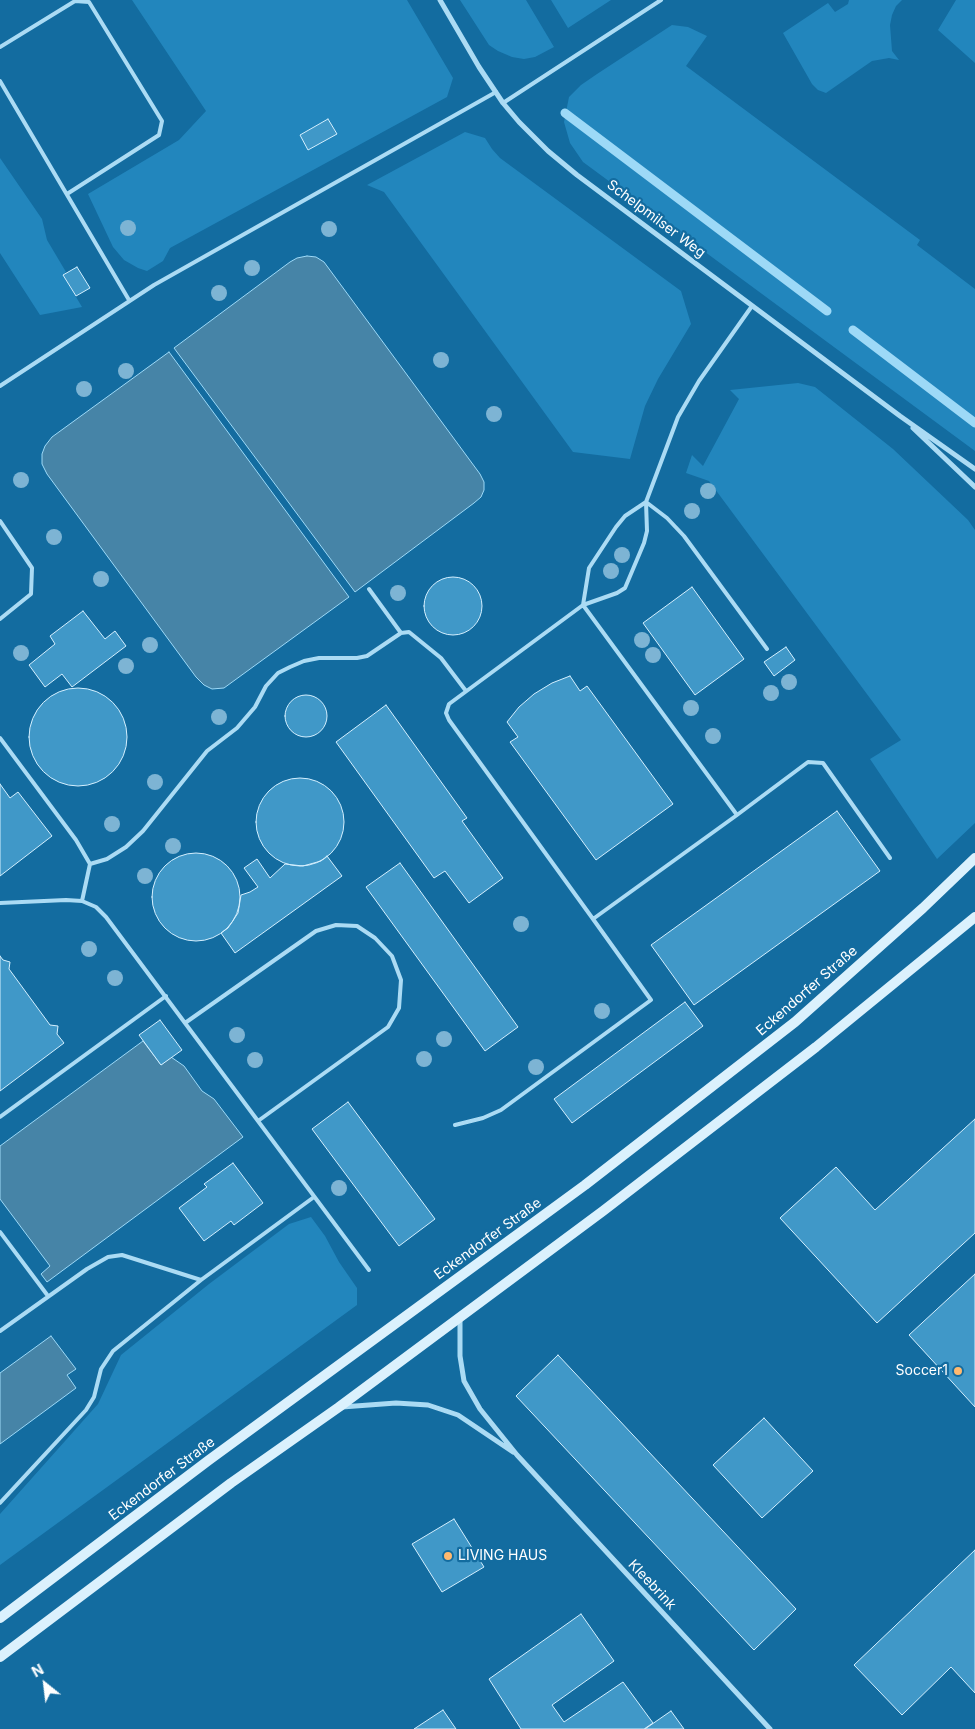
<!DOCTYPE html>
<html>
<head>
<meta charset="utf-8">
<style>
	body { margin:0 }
	#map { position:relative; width:975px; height:1729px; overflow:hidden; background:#136ca0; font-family:Inter,sans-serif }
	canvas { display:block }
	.north { position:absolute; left:20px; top:1659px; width:50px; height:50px; -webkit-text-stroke:4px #136ca0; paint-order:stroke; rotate:331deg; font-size:14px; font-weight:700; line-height:20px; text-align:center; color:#fff }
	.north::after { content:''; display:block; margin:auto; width:18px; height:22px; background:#fff; clip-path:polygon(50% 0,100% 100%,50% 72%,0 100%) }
</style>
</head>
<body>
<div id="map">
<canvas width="975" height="1729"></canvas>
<div class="north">N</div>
</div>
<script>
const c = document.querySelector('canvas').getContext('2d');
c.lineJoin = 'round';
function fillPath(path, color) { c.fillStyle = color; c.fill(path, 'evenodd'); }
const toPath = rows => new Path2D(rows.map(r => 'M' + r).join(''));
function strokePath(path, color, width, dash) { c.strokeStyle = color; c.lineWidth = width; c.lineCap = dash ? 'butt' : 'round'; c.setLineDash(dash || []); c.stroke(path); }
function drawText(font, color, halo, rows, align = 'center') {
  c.font = font + ' Inter,sans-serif'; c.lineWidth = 4.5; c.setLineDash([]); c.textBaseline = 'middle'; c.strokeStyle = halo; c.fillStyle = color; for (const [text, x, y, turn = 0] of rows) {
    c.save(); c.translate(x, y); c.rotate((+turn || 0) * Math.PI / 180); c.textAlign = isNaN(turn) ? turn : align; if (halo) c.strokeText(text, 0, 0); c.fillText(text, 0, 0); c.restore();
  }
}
fillPath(toPath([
	[132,0,407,0,453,78,447,97,170,248,163,261,147,271,138,268,124,260,113,247,88,194,179,140,206,111],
	[460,0,526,0,554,47,535,57,524,59,512,57,498,51,489,45],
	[551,0,611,0,568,28],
	[849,0,902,0,896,6,892,15,890,25,892,51,899,60,889,58,872,61,826,93,818,90,812,84,783,33,828,3,835,12,848,4],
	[956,0,975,0,975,63,938,30],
	[672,25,688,27,707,36,686,66,920,240,917,245,975,289,975,451,583,162,570,143,564,122,569,97,581,85,597,74],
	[465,132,485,138,492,149,500,158,681,291,691,324,658,379,645,406,630,459,573,452,384,192,367,185],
	[0,158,42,219,47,240,66,272,63,275,82,307,40,315,0,253],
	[798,383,815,387,893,449,968,520,975,530,975,823,937,859,870,759,901,740,709,481,686,473,692,455,703,466,739,399,730,390],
	[311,1217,325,1236,339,1262,357,1288,357,1305,0,1565,0,1514,98,1404,121,1355,209,1284,289,1224]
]), '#2286bd');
const water = toPath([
	[307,256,316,257,324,262,480,474,484,482,484,490,481,497,474,503,355,592,174,348,290,262,297,258,307,256],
	[169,352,349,597,224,688,212,689,204,685,196,677,47,474,42,464,42,454,45,446,52,437,169,352],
	[143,1041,161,1065,171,1057,184,1066,202,1091,214,1099,243,1137,47,1282,41,1274,50,1266,0,1199,0,1146,143,1041],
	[51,1336,76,1369,67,1375,76,1388,0,1444,0,1373,51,1336]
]);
fillPath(water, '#4684a7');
strokePath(water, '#9dd9f7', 1);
strokePath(toPath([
	[565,113,827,311],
	[853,330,975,423]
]), '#9dd9f7', 9);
const building = toPath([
	[328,119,337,134,308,150,300,135,328,119],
	[77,267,90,288,76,296,63,275,77,267],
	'424 606a29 29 0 1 1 58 0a29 29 0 1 1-58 0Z',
	[692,587,744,659,695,695,643,623,692,587],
	[83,611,105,639,115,631,126,646,72,687,62,674,45,687,29,665,55,644,50,636,83,611],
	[786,647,795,660,774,676,764,662,786,647],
	[570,676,580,691,587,686,673,804,596,860,510,742,518,737,507,722,519,707,534,694,552,683,570,676],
	'29 737a49 49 0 1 1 98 0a49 49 0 1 1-98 0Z',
	'285 716a21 21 0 1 1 42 0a21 21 0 1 1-42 0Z',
	[386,705,467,818,462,821,503,878,469,903,445,871,434,878,336,742,386,705],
	'256 822a44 44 0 1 1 88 0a44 44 0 1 1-88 0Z',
	[0,784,10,798,18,792,52,836,0,876,0,784],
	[837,811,880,871,694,1005,651,945,837,811],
	'152 897a44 44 0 1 1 88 0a44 44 0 1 1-88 0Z',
	[327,856,342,876,235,953,221,933,228,928,238,913,241,895,250,892,258,887,244,868,257,859,270,878,285,864,303,866,321,861,327,856],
	[400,863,518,1027,485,1051,366,887,400,863],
	[0,956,3,960,10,962,9,969,50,1025,58,1026,57,1034,64,1043,0,1091,0,956],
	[685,1002,703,1026,572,1123,554,1099,685,1002],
	[160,1020,182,1050,161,1065,139,1035,160,1020],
	[348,1102,435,1219,399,1246,312,1129,348,1102],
	[975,1119,975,1233,877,1323,780,1218,836,1167,875,1210,975,1119],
	[233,1163,263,1203,234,1225,231,1221,204,1241,179,1208,207,1187,204,1184,233,1163],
	[975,1274,975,1407,909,1335,975,1274],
	[558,1355,796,1609,754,1650,516,1396,558,1355],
	[764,1418,813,1471,762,1518,713,1465,764,1418],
	[454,1519,484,1567,442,1592,412,1544,454,1519],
	[975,1550,975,1693,951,1667,902,1715,854,1665,975,1550],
	[581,1614,614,1661,552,1705,564,1722,623,1682,653,1723,644,1729,521,1729,489,1679,581,1614],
	[443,1710,456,1729,414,1729,443,1710],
	[671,1711,684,1729,645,1729,671,1711]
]);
fillPath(building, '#4098c8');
strokePath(building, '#d4effe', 1);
strokePath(toPath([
	[0,47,75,1,89,2,162,121,159,135,67,194],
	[0,81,129,300],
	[503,103,661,0],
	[0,386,154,285,496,92],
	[646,502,625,516,616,527,589,568,583,605,617,593,625,588,644,543,647,531,646,502,678,417,699,381,752,306],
	[646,502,667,518,684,536,767,649],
	[0,521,32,568,31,594,0,619],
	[369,589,401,633],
	[0,738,76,840,90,864],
	[737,815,583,605,449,704,446,713,449,720,593,919,737,815,808,762,823,763,890,858],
	[82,901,90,864,107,859,126,847,143,831,207,751,237,728,255,707,266,686,278,673,290,667,304,661,319,658,357,658,367,656,401,633,409,632,441,658,466,691],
	[0,903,66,900,82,901,96,907,106,917,369,1270],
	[185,1023,316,931,336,925,357,926,375,938,392,956,401,980,399,1008,388,1027,258,1121],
	[0,1117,166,996],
	[455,1125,483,1118,501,1110,651,1000,593,919],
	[0,1232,48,1296],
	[0,1331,87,1269,108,1257,122,1255,201,1280,314,1197],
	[0,1503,86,1410,94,1397,101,1369,113,1351,201,1280]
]), '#abdbf4', 4);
strokePath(toPath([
	[440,0,479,67,503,103,519,122,548,151,577,175,900,416,975,469],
	[913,428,975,487],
	[460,1318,460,1356,464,1381,480,1409,517,1455,770,1729],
	[342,1407,396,1403,428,1405,458,1415,513,1452]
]), '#abdbf4', 5);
strokePath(toPath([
	[0,1618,209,1460,585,1185,795,1022,923,908,975,858],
	[0,1657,231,1483,339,1407,603,1211,816,1047,975,917]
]), '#dbf1fd', 10);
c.fillStyle = '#7db4d4';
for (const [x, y] of [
	[128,228],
	[329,229],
	[252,268],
	[219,293],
	[441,360],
	[126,371],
	[84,389],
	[494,414],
	[21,480],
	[708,491],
	[692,511],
	[54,537],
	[622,555],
	[611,571],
	[101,579],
	[398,593],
	[642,640],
	[150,645],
	[21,653],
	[653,655],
	[126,666],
	[789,682],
	[771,693],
	[691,708],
	[219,717],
	[713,736],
	[155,782],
	[112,824],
	[173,846],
	[145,876],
	[521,924],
	[89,949],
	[115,978],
	[602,1011],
	[237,1035],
	[444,1039],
	[424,1059],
	[255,1060],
	[536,1067],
	[339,1188]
]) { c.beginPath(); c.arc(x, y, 8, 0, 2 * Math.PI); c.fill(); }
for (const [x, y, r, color] of [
	[958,1371,5,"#ffb96f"],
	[448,1556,5,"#ffb96f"]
]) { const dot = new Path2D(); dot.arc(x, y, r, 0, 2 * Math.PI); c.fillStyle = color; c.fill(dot); strokePath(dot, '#136ca0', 2); }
drawText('14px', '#fff', '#136ca0', [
	["Schelpmilser Weg",656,219,37],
	["Eckendorfer Straße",807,991,-41],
	["Eckendorfer Straße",488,1239,-36],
	["Eckendorfer Straße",162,1479,-37],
	["Kleebrink",652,1585,47]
]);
drawText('14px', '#fff', '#136ca0', [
	["Soccer1",948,1371],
	["LIVING HAUS",458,1556,"left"]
], 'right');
</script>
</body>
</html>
